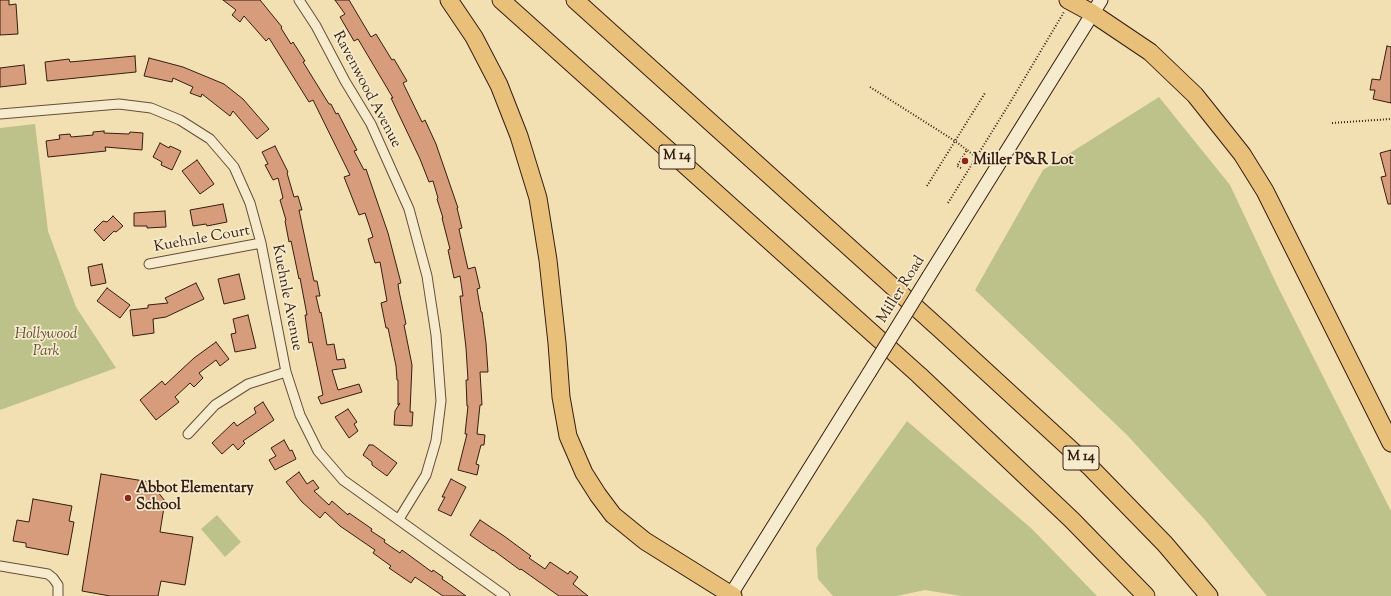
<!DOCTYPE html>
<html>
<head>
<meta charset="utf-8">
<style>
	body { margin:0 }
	canvas { display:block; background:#f2e0b2 }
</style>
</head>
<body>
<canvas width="1391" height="596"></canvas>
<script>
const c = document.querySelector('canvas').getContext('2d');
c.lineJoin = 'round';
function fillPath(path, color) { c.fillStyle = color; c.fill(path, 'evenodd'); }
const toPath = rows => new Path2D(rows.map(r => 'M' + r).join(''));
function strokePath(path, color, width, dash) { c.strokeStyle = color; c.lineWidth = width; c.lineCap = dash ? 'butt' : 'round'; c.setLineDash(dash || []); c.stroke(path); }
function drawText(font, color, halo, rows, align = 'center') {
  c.font = font + ' "Sorts Mill Goudy",serif'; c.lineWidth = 3.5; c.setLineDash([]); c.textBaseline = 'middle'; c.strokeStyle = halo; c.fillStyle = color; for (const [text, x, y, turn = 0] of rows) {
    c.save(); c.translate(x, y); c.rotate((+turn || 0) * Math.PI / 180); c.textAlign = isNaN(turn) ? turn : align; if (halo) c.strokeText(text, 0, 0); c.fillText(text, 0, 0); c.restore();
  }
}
fillPath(toPath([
	[1159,97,1230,185,1278,287,1391,511,1391,596,1267,596,1205,520,1127,435,975,290,1043,170],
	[35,124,48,231,76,307,116,368,0,410,0,128],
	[907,421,1032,529,1097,596,961,596,925,590,897,596,833,596,818,579,816,548],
	[217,515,241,542,225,557,201,529]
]), '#bdc28a');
const building = toPath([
	[0,0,9,0,9,5,16,4,18,34,0,35,0,0],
	[223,0,260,0,282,27,281,28,291,44,293,42,305,61,303,62,329,104,331,104,336,114,338,113,357,150,354,151,364,170,366,169,388,233,401,283,398,284,399,291,406,324,404,325,412,365,410,412,413,412,412,426,394,425,395,411,400,403,398,405,398,380,397,380,396,366,388,328,386,328,381,303,387,301,380,262,375,263,368,239,373,237,365,213,359,215,344,177,350,175,313,100,309,102,269,38,266,41,244,16,240,22,232,15,236,10,223,0],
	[335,0,349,0,371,37,376,34,392,60,394,59,407,81,403,83,422,122,425,120,436,144,458,208,457,208,462,228,459,229,468,269,475,267,480,288,477,289,481,312,482,312,486,343,488,372,480,372,482,405,480,405,477,434,485,435,484,445,481,445,476,464,479,465,477,475,458,470,467,434,465,434,468,406,467,406,466,380,468,380,466,348,460,296,463,296,460,276,454,278,448,250,450,249,442,218,443,218,437,199,438,198,433,181,429,182,420,159,391,98,393,98,358,39,354,41,340,17,345,14,335,0],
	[1387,46,1391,47,1391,103,1373,99,1375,90,1370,90,1372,79,1380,80,1387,46],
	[135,56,136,72,47,81,45,62,69,59,70,62,135,56],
	[149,58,183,67,224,84,243,99,269,129,257,139,233,111,230,116,202,94,201,97,190,93,193,87,173,78,172,82,144,76,149,58],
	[24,65,26,84,0,87,0,68,24,65],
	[104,131,104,133,129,134,130,132,143,133,142,150,105,147,106,151,48,157,46,141,60,139,59,135,70,134,71,137,93,135,93,132,104,131],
	[160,143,169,148,170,146,181,151,172,170,161,165,162,162,153,157,160,143],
	[275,146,288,172,287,173,294,197,298,196,302,210,299,210,314,281,317,281,320,296,316,296,320,313,321,312,327,345,334,344,337,360,344,359,346,368,332,370,338,390,359,384,362,392,321,404,318,397,323,395,312,342,309,343,305,315,307,315,300,278,299,279,291,241,289,242,285,221,286,220,280,200,283,198,278,178,273,180,265,165,268,164,262,152,275,146],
	[1391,150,1391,204,1388,204,1381,177,1386,176,1380,153,1391,150],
	[197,160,214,184,200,194,182,171,197,160],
	[223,204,227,222,207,226,206,224,193,226,190,210,223,204],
	[165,211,166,227,147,228,147,226,134,226,134,213,165,211],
	[113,216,123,226,116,232,114,231,104,241,94,230,103,221,107,222,113,216],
	[102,264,106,283,91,286,88,267,102,264],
	[239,274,245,299,224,304,218,279,239,274],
	[196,283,204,299,166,317,153,319,154,333,133,336,130,310,148,308,148,305,168,303,165,298,196,283],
	[107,288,130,305,120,318,97,301,107,288],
	[248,315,256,348,235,352,231,334,236,333,233,319,248,315],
	[216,342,229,359,220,366,216,360,199,373,203,378,194,387,190,383,175,397,179,402,156,420,140,400,162,381,165,385,194,358,216,342],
	[263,402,274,420,243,441,245,443,238,450,233,444,222,454,212,443,234,422,237,426,256,413,254,408,263,402],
	[348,409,357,422,354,424,358,431,349,438,335,417,348,409],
	[284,440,290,451,292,450,296,459,275,470,269,460,276,456,271,448,284,440],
	[369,445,373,445,397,463,387,476,372,465,372,462,363,455,369,445],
	[299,472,307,484,313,480,319,488,314,491,329,505,332,501,348,515,349,513,372,529,371,531,385,540,384,542,400,553,402,550,432,572,433,570,443,577,442,579,448,583,466,596,443,596,415,577,411,583,389,568,391,566,373,553,375,550,340,526,325,512,320,518,302,502,286,482,299,472],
	[101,474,150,482,165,501,160,532,193,537,185,585,161,581,158,596,110,596,82,591,101,474],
	[451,479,466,487,451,516,438,510,445,497,442,497,451,479],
	[33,499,72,506,69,521,74,522,68,555,26,547,26,543,13,541,17,520,29,522,33,499],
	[480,520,504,536,531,556,529,558,545,569,550,562,568,574,570,571,578,577,573,584,588,596,559,596,521,569,520,570,493,550,493,551,470,535,480,520]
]);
fillPath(building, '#d69c7b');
strokePath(building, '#361d13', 1);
const street = toPath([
	[299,0,316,26,345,81,371,124,409,209,427,276,436,335,441,401,436,441,426,475,399,519],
	[0,114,119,104,151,108,180,120,210,139,234,167,250,203,261,243,286,372,300,415,318,451,343,480,505,596],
	[149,264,261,243],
	[188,434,215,405,248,384,286,372],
	[0,566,48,574,53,578,58,585,58,596]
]);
const secondary = toPath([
	[929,276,1101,0],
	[730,596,869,373]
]);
const highway = toPath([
	[449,0,474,37,499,85,519,136,538,198,548,260,557,343,561,397,568,436,584,473,598,495,613,515,645,541,733,596],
	[501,0,919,375,1072,520,1146,596],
	[575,0,942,331,1091,468,1165,544,1209,596],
	[1068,0,1092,13,1150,52,1195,95,1242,154,1265,191,1391,443]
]);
strokePath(street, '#654e3b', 11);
strokePath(secondary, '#361d13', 15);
strokePath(highway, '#361d13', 19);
strokePath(toPath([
	[870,87,955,141,967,150],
	[1332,123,1391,119],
	[961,168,957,166,967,150,976,157],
	[927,186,985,93],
	[948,203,1011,101,1064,12]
]), '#361d13', 2, [1, 2]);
strokePath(street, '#f7ebcd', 9);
strokePath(secondary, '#f7ebcd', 13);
strokePath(highway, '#e9c079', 17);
const secondaryBridge = toPath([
	[869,373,929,276]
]);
strokePath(secondaryBridge, '#361d13', 15, []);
strokePath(secondaryBridge, '#f7ebcd', 13);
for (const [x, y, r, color] of [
	[965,161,4,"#8f2418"],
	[128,498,4,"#8f2418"]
]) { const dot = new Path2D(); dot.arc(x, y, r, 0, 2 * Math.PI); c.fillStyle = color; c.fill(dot); strokePath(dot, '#f7ebcd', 1.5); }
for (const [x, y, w] of [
	[677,157,36],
	[1081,458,36]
]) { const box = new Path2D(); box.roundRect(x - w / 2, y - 12, w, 24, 3); c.fillStyle = '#f7ebcd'; c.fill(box); strokePath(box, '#361d13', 1); }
drawText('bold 14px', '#361d13', null, [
	["M 14",677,157],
	["M 14",1081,458]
]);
drawText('15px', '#361d13', '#f7ebcd', [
	["Ravenwood Avenue",366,90,62],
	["Kuehnle Court",202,240,-10],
	["Miller Road",902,290,-58],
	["Kuehnle Avenue",286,298,79]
]);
drawText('bold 15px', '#361d13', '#f7ebcd', [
	["Miller P&R Lot",973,161],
	["Abbot Elementary",136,489],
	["School",136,506]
], 'left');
drawText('italic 15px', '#5e4f37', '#f7ebcd', [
	["Hollywood",46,335],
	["Park",46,352]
]);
</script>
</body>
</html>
